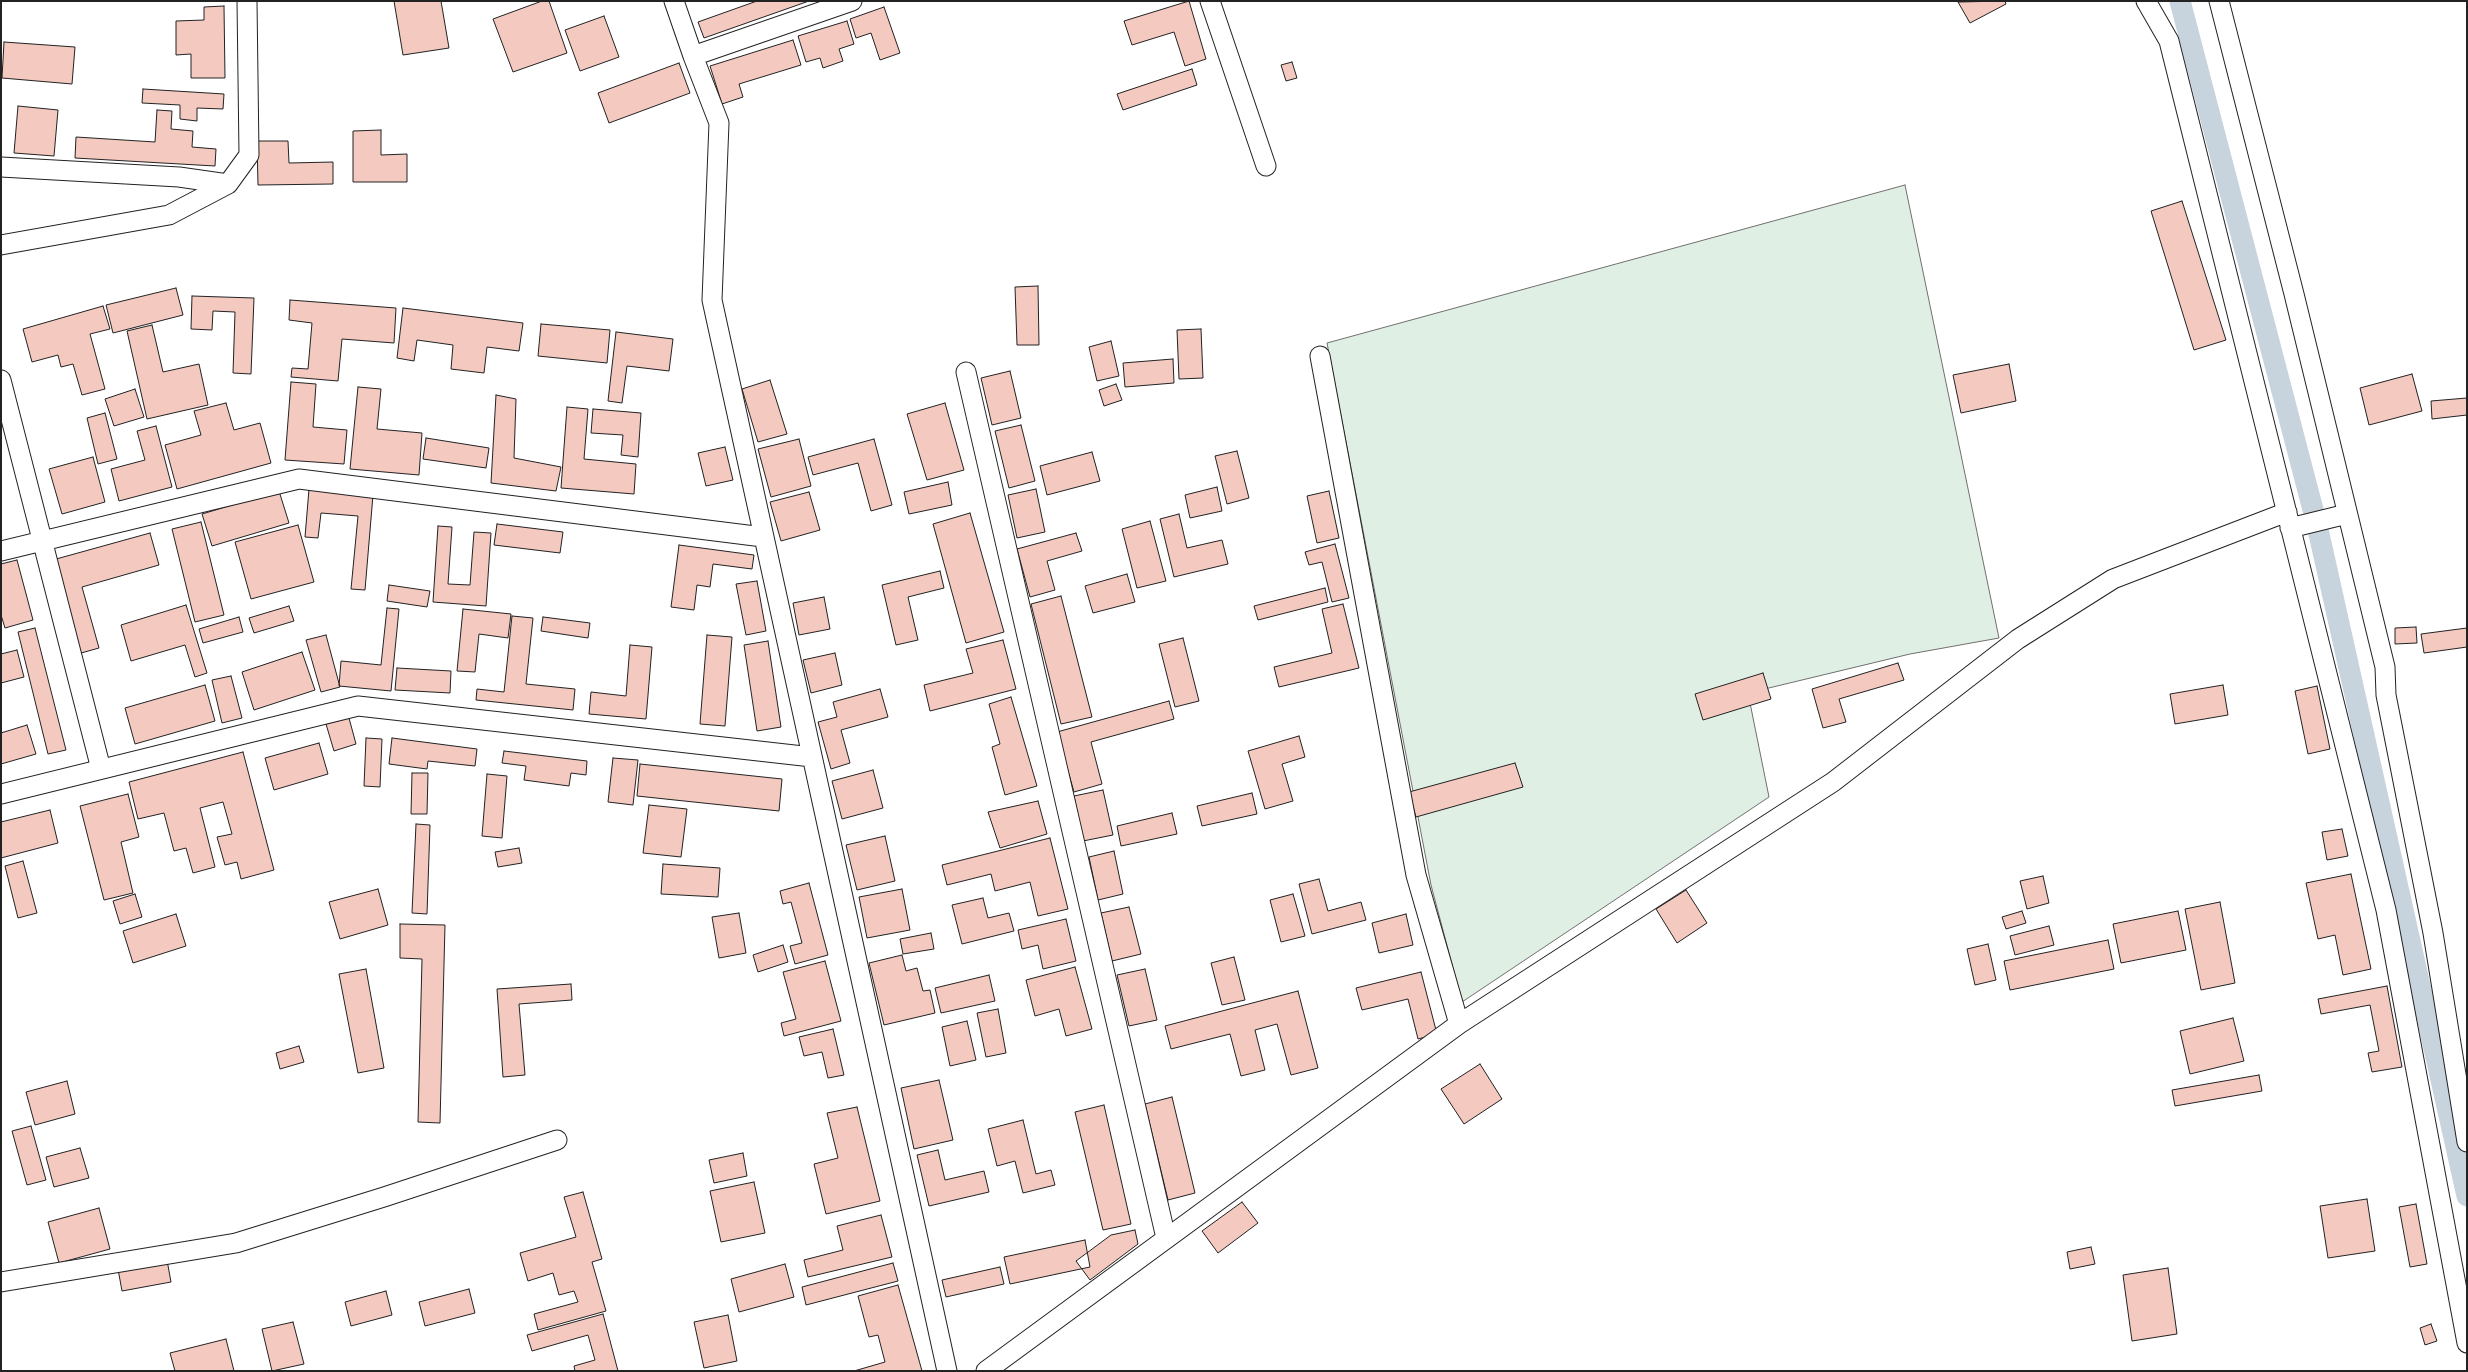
<!DOCTYPE html>
<html>
<head>
<meta charset="utf-8">
<style>
	body { margin:0 }
	#map { position:relative; width:2468px; height:1372px; overflow:hidden; background:#fff; font-family:"Crimson Pro",serif }
	canvas { display:block }
	.frame { position:absolute; inset:0; border:2px solid #222; pointer-events:none }
</style>
</head>
<body>
<div id="map">
<canvas width="2468" height="1372"></canvas>
<div class="frame"></div>
</div>
<script>
const c = document.querySelector('canvas').getContext('2d');
c.lineJoin = 'round';
function fillPath(path, color) { c.fillStyle = color; c.fill(path, 'evenodd'); }
const toPath = rows => new Path2D(rows.map(r => 'M' + r).join(''));
function strokePath(path, color, width, dash) { c.strokeStyle = color; c.lineWidth = width; c.lineCap = dash ? 'butt' : 'round'; c.setLineDash(dash || []); c.stroke(path); }
const green = toPath([
	[1905,185,1999,638,1910,654,1748,693,1769,797,1462,1002,1431,885,1327,343,1905,185]
]);
fillPath(green, '#e0efe3');
strokePath(green, '#6f6f6f', 1);
strokePath(toPath([
	[2180,1,2317,525,2467,1196]
]), '#c7d3dd', 21);
const building = toPath([
	[394,1,441,1,449,48,403,55,394,1],
	[542,1,549,1,567,53,513,72,493,19,542,1],
	[757,1,809,1,704,38,698,22,757,1],
	[1189,1,1206,59,1185,66,1174,32,1132,45,1124,21,1189,1],
	[2005,1,2006,4,1970,23,1958,2,2005,1],
	[224,6,225,78,191,78,191,54,176,55,176,21,204,20,204,7,224,6],
	[884,7,900,53,880,60,871,33,856,38,850,19,884,7],
	[604,16,619,57,580,71,565,30,604,16],
	[847,21,854,44,839,49,843,61,823,68,820,58,806,62,798,36,847,21],
	[793,40,801,65,739,84,743,97,722,104,710,66,793,40],
	[4,42,75,47,72,84,2,78,4,42],
	[1292,62,1297,78,1286,81,1281,65,1292,62],
	[679,63,690,93,609,123,598,93,679,63],
	[1192,69,1197,85,1123,110,1117,94,1192,69],
	[143,89,224,94,223,109,197,108,197,121,180,119,180,105,142,103,143,89],
	[18,106,58,110,54,156,14,153,18,106],
	[157,110,172,111,171,129,193,131,192,147,216,149,215,166,75,158,76,137,155,142,157,110],
	[381,130,381,155,407,154,407,182,353,182,353,131,381,130],
	[257,141,288,141,289,163,333,162,333,184,258,185,257,141],
	[2182,201,2226,340,2194,350,2151,211,2182,201],
	[1038,286,1039,345,1017,345,1015,287,1038,286],
	[176,288,183,315,113,333,106,305,176,288],
	[192,296,254,298,251,374,233,373,235,312,213,311,212,330,191,329,192,296],
	[290,300,396,308,394,343,342,339,338,381,291,377,292,368,308,369,312,323,289,320,290,300],
	[103,306,110,329,90,334,105,389,82,395,73,364,61,367,58,355,32,362,23,329,103,306],
	[403,308,523,323,519,351,487,347,484,373,451,369,453,345,417,340,414,361,397,358,403,308],
	[541,324,610,330,607,363,538,356,541,324],
	[152,325,163,372,199,364,208,405,147,419,127,331,152,325],
	[1201,329,1203,378,1179,379,1177,330,1201,329],
	[616,332,673,339,669,371,627,366,622,403,608,401,616,332],
	[1111,341,1119,376,1097,381,1089,347,1111,341],
	[1173,359,1174,383,1125,387,1123,363,1173,359],
	[2009,364,2016,401,1961,413,1953,375,2009,364],
	[1010,371,1021,418,992,425,981,378,1010,371],
	[2412,374,2422,411,2369,425,2360,388,2412,374],
	[770,380,787,434,758,442,742,389,770,380],
	[291,382,316,384,313,427,347,430,344,464,285,460,291,382],
	[1116,384,1122,400,1104,406,1099,390,1116,384],
	[358,387,381,389,377,429,422,433,419,475,350,469,358,387],
	[135,389,144,417,114,426,105,399,135,389],
	[496,395,516,399,514,458,561,467,556,491,491,483,496,395],
	[2467,398,2467,415,2432,419,2431,401,2467,398],
	[226,403,234,430,260,423,271,463,177,489,165,445,201,435,194,411,226,403],
	[945,403,964,470,927,480,907,414,945,403],
	[567,407,588,409,584,459,636,464,634,494,561,488,567,407],
	[593,409,641,413,638,457,621,455,623,435,591,433,593,409],
	[105,413,117,459,98,464,87,418,105,413],
	[1021,425,1035,481,1009,488,995,431,1021,425],
	[156,426,172,487,119,501,111,469,145,460,137,431,156,426],
	[426,438,489,448,486,468,423,459,426,438],
	[799,439,811,486,771,497,758,449,799,439],
	[874,439,892,505,871,511,858,463,813,475,808,457,874,439],
	[725,447,733,480,706,486,698,453,725,447],
	[1237,451,1249,498,1227,504,1215,456,1237,451],
	[1092,452,1100,481,1047,495,1040,466,1092,452],
	[93,457,105,502,62,514,49,469,93,457],
	[948,482,952,505,909,514,904,492,948,482],
	[1217,487,1222,511,1190,518,1185,495,1217,487],
	[309,489,373,495,365,590,351,589,358,516,321,513,318,538,305,537,309,489],
	[1036,489,1045,532,1017,538,1008,495,1036,489],
	[279,491,289,523,212,546,202,514,279,491],
	[1329,491,1339,538,1317,543,1307,496,1329,491],
	[809,492,820,530,781,541,770,502,809,492],
	[970,513,1004,632,966,643,933,524,970,513],
	[1179,514,1187,548,1222,540,1228,564,1174,577,1160,519,1179,514],
	[1150,521,1166,581,1137,588,1122,529,1150,521],
	[201,522,224,615,195,622,172,529,201,522],
	[497,524,563,532,560,553,494,545,497,524],
	[298,525,314,582,251,599,235,542,298,525],
	[438,526,452,527,448,584,470,585,474,532,491,533,486,606,433,602,438,526],
	[150,533,159,565,82,587,99,648,74,655,49,561,150,533],
	[1076,533,1082,551,1047,561,1055,590,1030,597,1017,549,1076,533],
	[1335,544,1349,598,1332,602,1322,562,1309,565,1305,552,1335,544],
	[679,545,754,555,752,569,713,564,710,587,697,585,694,610,671,607,679,545],
	[17,560,33,620,5,628,1,615,1,564,17,560],
	[940,571,944,588,908,597,918,640,896,645,882,585,940,571],
	[1127,574,1135,602,1093,613,1085,586,1127,574],
	[757,581,766,631,746,635,736,584,757,581],
	[389,585,430,591,427,607,387,601,389,585],
	[1325,588,1328,602,1258,620,1254,606,1325,588],
	[1061,596,1092,717,1061,724,1031,604,1061,596],
	[824,597,830,629,799,635,793,603,824,597],
	[1343,604,1359,668,1279,687,1274,667,1332,653,1322,609,1343,604],
	[186,605,207,673,195,677,185,645,131,661,121,625,186,605],
	[289,606,294,621,254,633,249,618,289,606],
	[387,608,399,609,391,691,339,686,341,661,381,665,387,608],
	[463,609,511,614,508,638,479,634,475,672,457,671,463,609],
	[512,616,533,618,526,684,575,689,573,710,476,700,477,689,504,692,512,616],
	[239,617,243,632,203,643,199,629,239,617],
	[543,617,590,623,588,638,541,631,543,617],
	[2416,627,2417,643,2395,644,2395,628,2416,627],
	[35,628,66,750,48,754,18,632,35,628],
	[2467,628,2467,647,2424,653,2421,634,2467,628],
	[326,635,340,687,321,692,306,640,326,635],
	[707,635,732,637,725,726,700,724,707,635],
	[1183,638,1199,701,1175,707,1159,644,1183,638],
	[1003,640,1016,689,930,711,924,685,973,673,966,649,1003,640],
	[768,641,781,727,757,731,744,645,768,641],
	[630,645,652,647,646,719,589,714,591,692,626,696,630,645],
	[17,650,24,677,1,683,1,654,17,650],
	[302,652,315,690,254,710,242,672,302,652],
	[835,653,842,685,811,693,803,660,835,653],
	[1898,663,1904,680,1839,699,1846,722,1823,728,1812,689,1898,663],
	[397,668,451,671,450,693,395,690,397,668],
	[1763,673,1771,699,1703,720,1695,694,1763,673],
	[231,676,242,718,222,723,212,680,231,676],
	[205,685,215,721,135,744,125,708,205,685],
	[2223,685,2228,715,2175,724,2170,694,2223,685],
	[2317,686,2330,749,2308,754,2295,691,2317,686],
	[880,689,888,717,841,730,850,763,831,769,818,722,837,717,833,702,880,689],
	[1011,697,1037,786,1005,795,992,747,1000,744,989,704,1011,697],
	[1169,701,1174,719,1091,742,1102,784,1074,792,1057,732,1169,701],
	[349,718,356,744,334,751,326,724,349,718],
	[27,725,36,754,1,764,1,733,27,725],
	[1299,736,1305,757,1282,764,1293,801,1265,809,1248,751,1299,736],
	[366,738,382,739,380,787,364,786,366,738],
	[392,738,477,749,475,766,428,761,427,769,389,764,392,738],
	[319,743,328,774,274,790,265,758,319,743],
	[504,751,587,761,586,775,571,773,569,786,524,780,526,766,502,763,504,751],
	[243,752,274,870,241,879,237,862,225,865,217,837,232,834,223,802,200,808,215,867,193,873,186,848,174,851,164,813,138,819,129,782,243,752],
	[613,758,638,760,633,805,608,802,613,758],
	[1515,763,1523,787,1416,817,1409,792,1515,763],
	[640,764,782,779,779,811,637,796,640,764],
	[873,770,883,808,842,819,832,781,873,770],
	[412,773,428,773,427,814,411,814,412,773],
	[487,774,507,776,502,838,482,836,487,774],
	[1103,790,1113,835,1083,841,1074,796,1103,790],
	[1252,793,1257,814,1202,826,1197,806,1252,793],
	[128,794,139,837,121,842,133,893,104,900,80,806,128,794],
	[1038,801,1047,834,1000,848,988,812,1038,801],
	[649,805,687,809,681,857,643,853,649,805],
	[50,810,58,843,1,858,1,822,50,810],
	[1172,813,1177,834,1121,846,1117,826,1172,813],
	[416,824,430,825,427,914,412,913,416,824],
	[2342,829,2348,856,2327,860,2322,832,2342,829],
	[885,836,895,881,857,890,846,845,885,836],
	[1050,838,1068,909,1038,916,1030,882,995,891,991,874,947,885,942,865,1050,838],
	[519,848,522,863,498,867,495,852,519,848],
	[1114,851,1123,894,1098,900,1089,857,1114,851],
	[23,861,37,913,18,918,5,866,23,861],
	[663,864,720,868,718,897,661,894,663,864],
	[2351,874,2371,969,2343,975,2335,935,2318,939,2306,883,2351,874],
	[2043,876,2049,903,2027,909,2020,881,2043,876],
	[1319,879,1328,911,1361,902,1366,920,1312,934,1299,884,1319,879],
	[809,883,828,955,795,964,790,946,802,943,791,902,783,904,780,891,809,883],
	[378,889,388,925,340,939,329,902,378,889],
	[902,889,910,930,867,938,859,897,902,889],
	[1686,890,1707,923,1677,943,1656,909,1686,890],
	[135,894,142,917,120,924,113,901,135,894],
	[1293,894,1305,936,1281,942,1270,900,1293,894],
	[983,898,988,918,1009,913,1014,931,962,944,952,905,983,898],
	[2220,902,2235,983,2201,990,2185,909,2220,902],
	[1129,907,1141,954,1112,961,1101,913,1129,907],
	[2022,911,2026,923,2006,929,2002,917,2022,911],
	[2178,911,2186,950,2121,963,2113,924,2178,911],
	[739,913,746,953,719,958,712,917,739,913],
	[176,914,186,946,133,963,123,931,176,914],
	[1406,914,1413,945,1379,953,1372,923,1406,914],
	[1066,919,1076,961,1043,969,1038,945,1022,949,1018,930,1066,919],
	[400,924,445,925,440,1123,418,1122,422,959,400,958,400,924],
	[2049,926,2054,945,2015,955,2010,936,2049,926],
	[931,933,934,949,903,954,900,939,931,933],
	[2108,940,2114,969,2010,990,2004,961,2108,940],
	[1988,944,1996,980,1975,985,1967,949,1988,944],
	[783,945,788,962,758,972,753,955,783,945],
	[902,955,906,971,917,968,923,991,930,990,935,1013,884,1025,869,963,902,955],
	[1234,957,1245,1000,1222,1005,1211,963,1234,957],
	[825,961,841,1021,784,1036,781,1023,796,1019,783,972,825,961],
	[1075,967,1092,1029,1066,1036,1059,1009,1035,1016,1026,980,1075,967],
	[366,969,384,1068,358,1073,339,974,366,969],
	[1145,969,1157,1020,1129,1026,1117,975,1145,969],
	[1421,972,1437,1034,1418,1039,1408,999,1362,1010,1356,988,1421,972],
	[989,975,995,1001,941,1013,935,988,989,975],
	[571,984,572,1000,519,1004,525,1075,503,1077,497,989,571,984],
	[2387,986,2402,1067,2372,1072,2368,1053,2379,1051,2370,1005,2321,1014,2318,999,2387,986],
	[1298,991,1318,1068,1291,1075,1277,1024,1255,1030,1265,1070,1241,1076,1230,1034,1171,1049,1165,1026,1298,991],
	[998,1009,1006,1053,986,1057,977,1013,998,1009],
	[2233,1018,2244,1061,2190,1074,2180,1031,2233,1018],
	[967,1021,976,1060,950,1066,942,1027,967,1021],
	[833,1029,844,1075,828,1078,822,1052,804,1056,799,1037,833,1029],
	[299,1046,304,1062,280,1069,276,1053,299,1046],
	[1480,1064,1502,1099,1464,1124,1441,1089,1480,1064],
	[2259,1075,2262,1091,2175,1106,2172,1090,2259,1075],
	[939,1080,953,1140,914,1149,901,1088,939,1080],
	[67,1081,75,1114,35,1125,26,1092,67,1081],
	[1172,1097,1195,1193,1168,1200,1145,1104,1172,1097],
	[1104,1105,1131,1224,1103,1230,1075,1112,1104,1105],
	[857,1107,880,1201,826,1214,814,1164,838,1158,827,1113,857,1107],
	[1023,1120,1036,1174,1051,1170,1055,1185,1023,1193,1015,1161,997,1166,988,1129,1023,1120],
	[31,1126,46,1180,27,1185,12,1131,31,1126],
	[80,1148,89,1178,54,1187,46,1157,80,1148],
	[938,1150,945,1180,984,1171,989,1192,929,1206,917,1155,938,1150],
	[743,1153,747,1176,714,1183,709,1160,743,1153],
	[754,1182,765,1233,721,1242,710,1191,754,1182],
	[583,1192,602,1259,592,1262,606,1311,538,1330,534,1314,578,1302,574,1291,559,1295,553,1273,528,1281,520,1253,576,1237,564,1197,583,1192],
	[2367,1199,2375,1251,2328,1258,2320,1206,2367,1199],
	[1242,1202,1258,1223,1218,1253,1202,1231,1242,1202],
	[2416,1204,2427,1264,2410,1267,2399,1207,2416,1204],
	[99,1208,110,1249,59,1263,48,1222,99,1208],
	[881,1215,892,1257,808,1277,804,1260,843,1250,837,1226,881,1215],
	[1135,1230,1138,1244,1090,1280,1076,1261,1111,1235,1135,1230],
	[1085,1240,1090,1267,1010,1284,1004,1257,1085,1240],
	[2091,1247,2095,1264,2070,1269,2067,1252,2091,1247],
	[167,1260,171,1282,122,1291,118,1269,167,1260],
	[893,1263,898,1281,806,1305,802,1287,893,1263],
	[785,1264,794,1297,739,1312,731,1279,785,1264],
	[1000,1267,1004,1284,946,1297,942,1280,1000,1267],
	[2168,1268,2177,1334,2132,1341,2123,1275,2168,1268],
	[898,1285,922,1371,854,1371,885,1362,878,1335,869,1337,858,1296,898,1285],
	[469,1289,475,1313,425,1326,419,1302,469,1289],
	[386,1291,392,1315,351,1326,345,1302,386,1291],
	[603,1314,618,1371,575,1371,574,1366,595,1360,588,1335,532,1351,527,1335,603,1314],
	[728,1315,737,1361,704,1368,694,1322,728,1315],
	[293,1322,304,1364,272,1371,262,1329,293,1322],
	[2431,1324,2437,1341,2425,1345,2420,1328,2431,1324],
	[226,1339,234,1371,175,1371,170,1353,226,1339]
]);
fillPath(building, '#f3c9c0');
strokePath(building, '#222', 1);
const street = toPath([
	[674,1,693,56],
	[852,1,693,56,719,123,712,300,947,1371],
	[1210,1,1266,166],
	[2146,1,2169,41,2386,910,2467,1343],
	[2219,1,2294,294,2385,667,2386,695,2433,933,2467,1142],
	[1,167,179,177,228,184],
	[1,245,169,215,228,184,249,155,247,1],
	[1320,356,1416,875,1459,1024],
	[966,372,1166,1238],
	[1,380,101,769],
	[2290,528,2347,514],
	[1,551,299,479,763,537],
	[1,794,358,706,812,757],
	[1,1282,236,1243,384,1197,557,1140],
	[986,1371,1459,1024,1833,782,2018,639,2113,579,2287,512]
]);
strokePath(street, '#222', 21);
strokePath(street, '#fff', 19);
</script>
</body>
</html>
